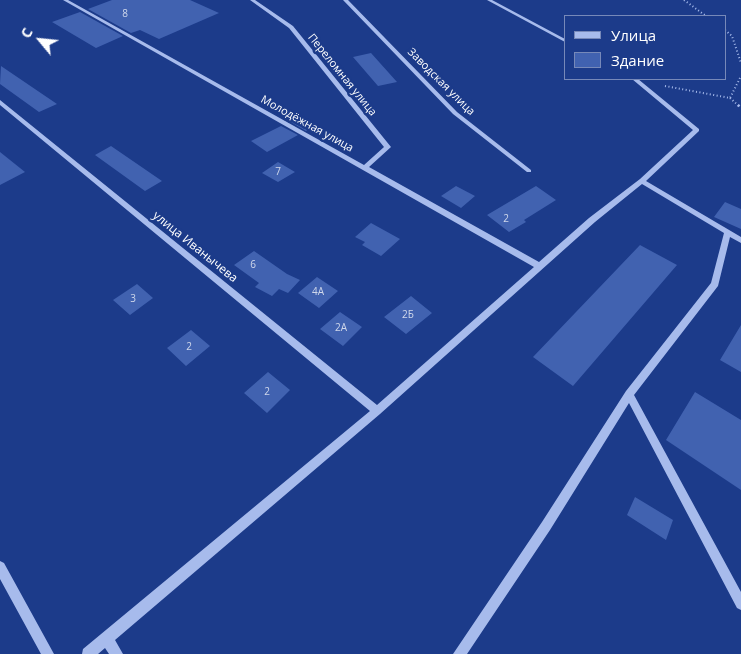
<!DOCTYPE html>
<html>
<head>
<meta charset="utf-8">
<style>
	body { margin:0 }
	#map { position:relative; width:741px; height:654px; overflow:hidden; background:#1c3b8a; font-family:"Open Sans",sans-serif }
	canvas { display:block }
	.legend { position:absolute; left:564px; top:15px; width:162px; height:65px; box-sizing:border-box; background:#1c3b8a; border:1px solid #7789b9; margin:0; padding:6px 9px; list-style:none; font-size:15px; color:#fff }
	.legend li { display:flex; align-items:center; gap:10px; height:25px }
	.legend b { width:25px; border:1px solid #7789b9 }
	.north { position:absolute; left:15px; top:15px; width:50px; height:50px; -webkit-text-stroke:4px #1c3b8a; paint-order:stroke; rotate:298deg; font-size:14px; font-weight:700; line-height:20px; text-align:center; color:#fff }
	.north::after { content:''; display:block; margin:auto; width:18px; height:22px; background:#fff; clip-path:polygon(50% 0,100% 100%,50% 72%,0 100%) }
</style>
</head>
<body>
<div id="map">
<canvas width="741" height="654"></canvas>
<ul class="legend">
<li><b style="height:6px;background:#a7bbec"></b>Улица</li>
<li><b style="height:14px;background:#4162b0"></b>Здание</li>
</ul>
<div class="north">С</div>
</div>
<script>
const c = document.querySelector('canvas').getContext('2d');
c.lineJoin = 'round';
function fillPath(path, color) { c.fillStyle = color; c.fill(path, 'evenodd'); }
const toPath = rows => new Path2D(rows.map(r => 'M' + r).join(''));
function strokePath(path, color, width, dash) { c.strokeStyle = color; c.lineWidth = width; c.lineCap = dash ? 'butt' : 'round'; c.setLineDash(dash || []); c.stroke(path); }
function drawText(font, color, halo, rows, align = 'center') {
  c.font = font + ' "Open Sans",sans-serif'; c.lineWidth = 5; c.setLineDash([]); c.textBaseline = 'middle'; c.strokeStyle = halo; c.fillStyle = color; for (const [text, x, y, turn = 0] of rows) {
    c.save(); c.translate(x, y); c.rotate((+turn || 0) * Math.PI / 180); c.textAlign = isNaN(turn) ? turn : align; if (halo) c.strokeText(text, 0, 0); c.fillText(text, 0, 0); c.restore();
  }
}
fillPath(toPath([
	[112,0,190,0,219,13,159,39,140,30,131,33,88,9],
	[80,12,123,36,96,48,52,22],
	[371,53,397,82,378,86,353,57],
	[1,66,57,104,39,112,0,84],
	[301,115,309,129,306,131,289,121],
	[281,126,298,135,267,152,251,141],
	[111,146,162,181,145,191,95,155],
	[0,152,25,172,0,185],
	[278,162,295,172,278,182,262,173],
	[456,186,475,196,461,208,441,196],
	[536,186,556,200,524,220,526,222,509,232,487,215],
	[725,202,741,209,741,229,714,217],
	[371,223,400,239,381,256,362,245,365,242,355,237],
	[640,245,677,265,573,386,533,357],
	[254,251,287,274,300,280,288,293,279,289,272,296,255,287,259,283,234,265],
	[317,277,338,291,319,308,298,293],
	[137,284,153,298,130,315,113,300],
	[411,296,432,313,406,334,384,317],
	[340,312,362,327,343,346,320,329],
	[741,325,741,372,720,360],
	[191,330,210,346,186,366,167,348],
	[268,372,290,390,267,413,244,393],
	[695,392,741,420,741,490,666,440],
	[635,497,673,520,666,540,627,515]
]), '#4162b0');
strokePath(toPath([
	[684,0,706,16],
	[725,30,732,36,741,63],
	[665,86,730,98,741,76],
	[730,98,739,106]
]), '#a7bbec', 2, [1, 2.5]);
strokePath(toPath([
	[738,105,741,108]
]), '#a7bbec', 2.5, [2, 3]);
fillPath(toPath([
	[63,0,68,0,364,165,384,147,289,28,250,0,255,0,293,26,391,147,369,167,539,262,589,218,640,179,693,130,632,79,638,79,699,129,699,131,646,181,741,237,741,243,730,237,718,286,634,395,741,592,741,610,737,608,629,403,550,530,467,654,453,654,542,522,626,391,711,283,724,233,642,184,595,222,380,414,115,640,123,654,109,654,105,648,98,654,82,654,83,649,370,411,0,105,0,100,377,405,534,267,63,0],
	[343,0,348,0,457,112,531,170,531,172,527,172,453,114,343,0],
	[487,0,492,0,565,39,565,42,487,0],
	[0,561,4,563,54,654,41,654,0,579,0,561]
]), '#a7bbec');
drawText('10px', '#d0d8eb', null, [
	["8",125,14],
	["7",278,172],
	["2",506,219],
	["6",253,265],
	["4А",318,292],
	["3",133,299],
	["2Б",408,315],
	["2А",341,328],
	["2",189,347],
	["2",267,392]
]);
drawText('11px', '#fff', '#1c3b8a', [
	["Переломная улица",342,75,51],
	["Заводская улица",441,82,45],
	["Молодёжная улица",307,124,29]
]);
drawText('12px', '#fff', '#1c3b8a', [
	["улица Иванычева",195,247,39]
]);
</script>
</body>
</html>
